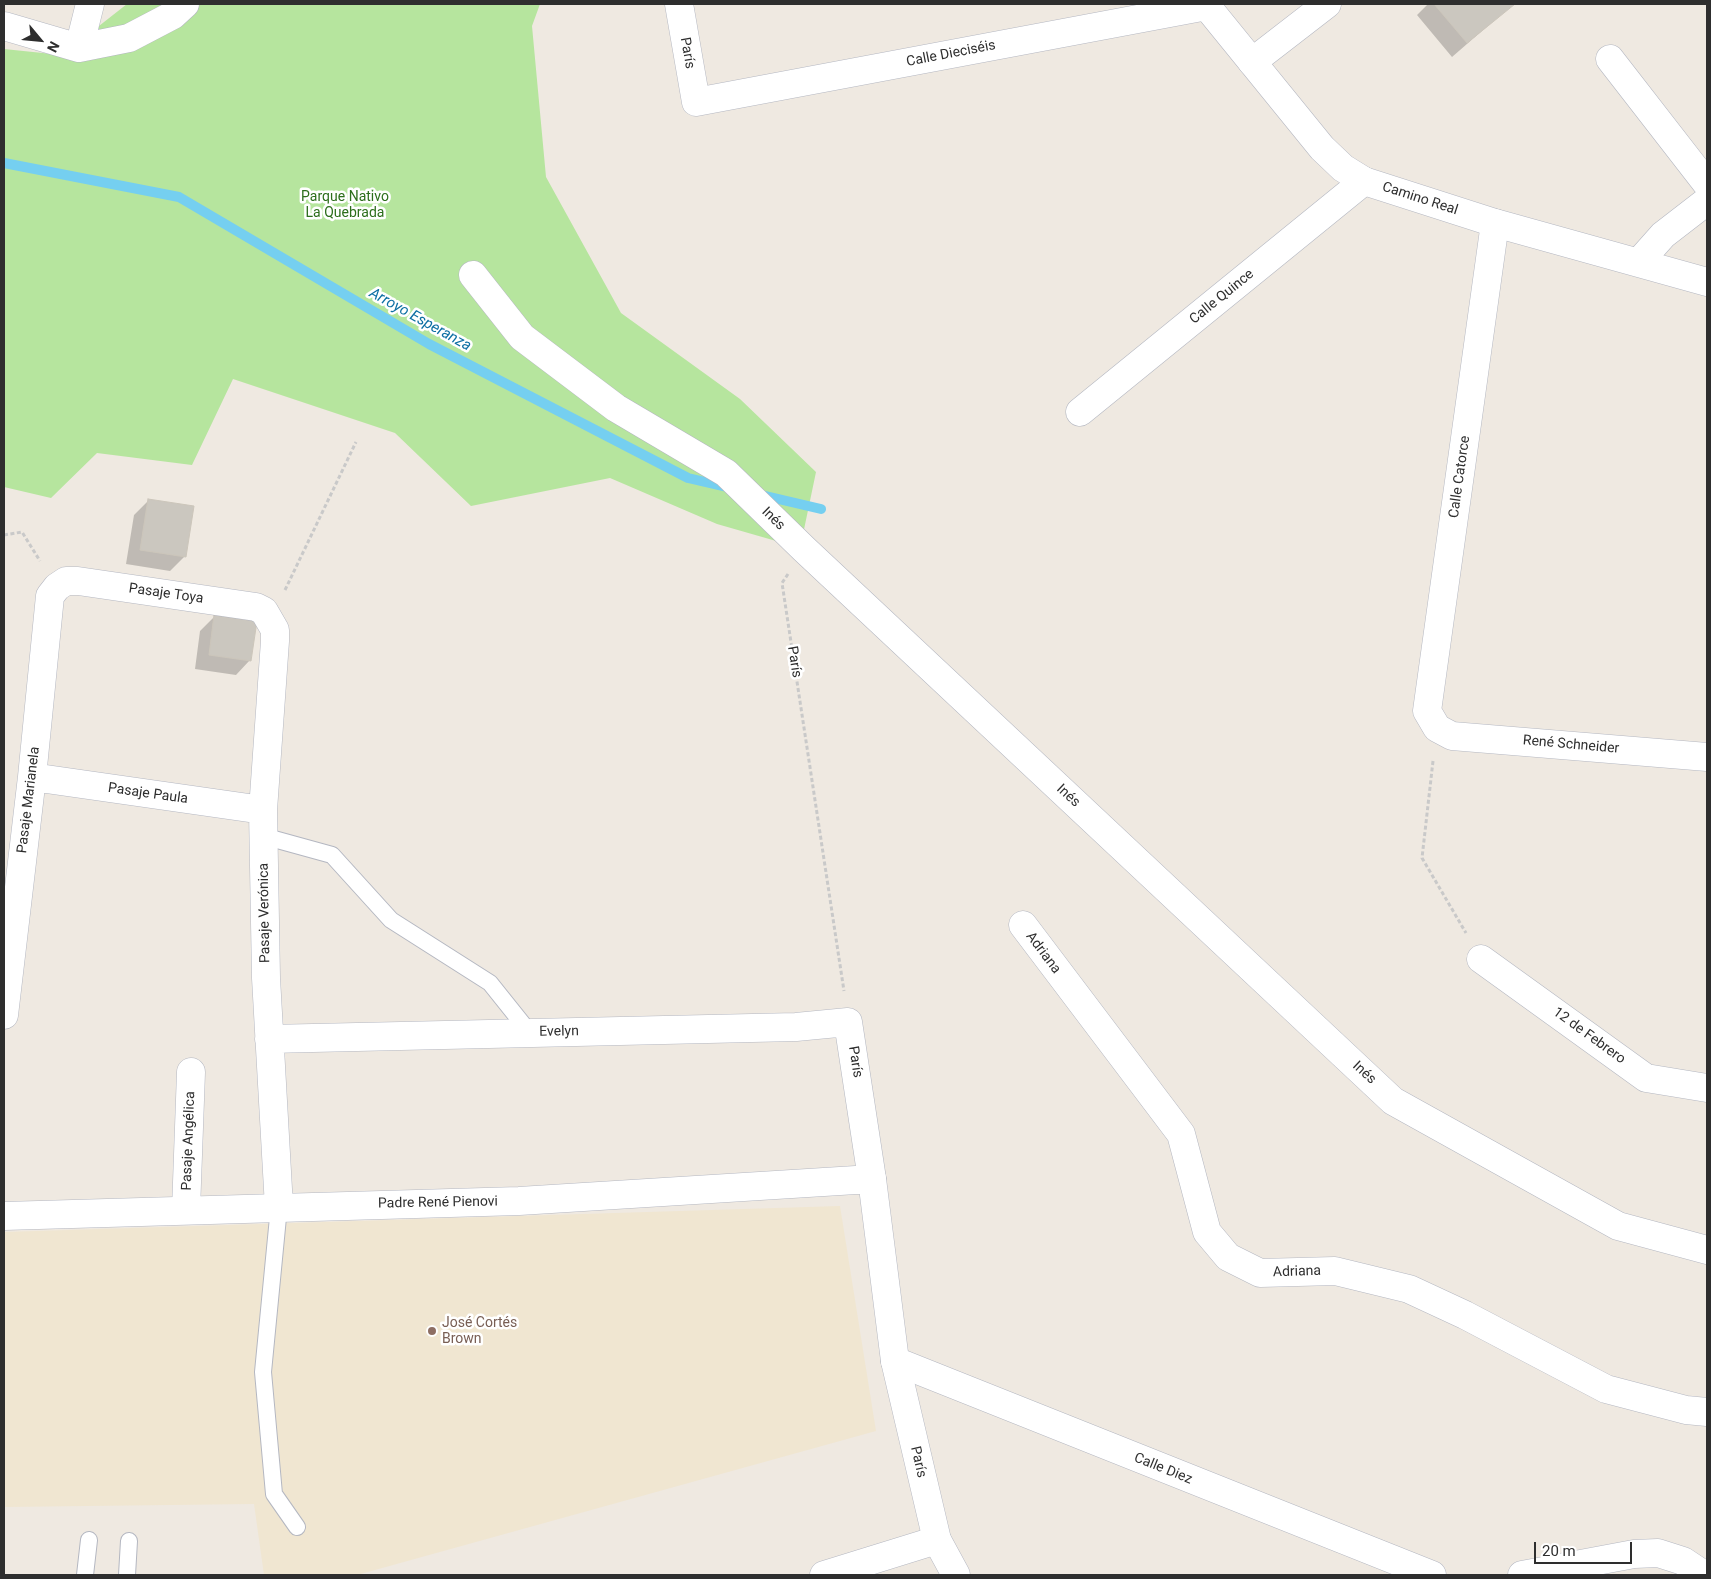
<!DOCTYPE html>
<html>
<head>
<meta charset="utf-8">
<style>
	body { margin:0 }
	#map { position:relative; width:1711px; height:1579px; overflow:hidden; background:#efe9e1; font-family:Roboto,sans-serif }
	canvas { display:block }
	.frame { position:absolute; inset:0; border:5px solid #2e2e2e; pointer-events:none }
	.north { position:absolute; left:15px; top:15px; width:50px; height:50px; -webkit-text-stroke:4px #fff; paint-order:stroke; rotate:118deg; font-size:14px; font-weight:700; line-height:20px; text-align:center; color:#2e2e2e }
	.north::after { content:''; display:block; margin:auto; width:18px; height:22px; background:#2e2e2e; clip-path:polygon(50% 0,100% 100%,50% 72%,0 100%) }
	.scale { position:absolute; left:1534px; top:1542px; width:98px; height:22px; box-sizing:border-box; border:2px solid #2e2e2e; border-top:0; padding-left:6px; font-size:15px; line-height:18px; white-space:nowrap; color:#2e2e2e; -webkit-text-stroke:4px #fff; paint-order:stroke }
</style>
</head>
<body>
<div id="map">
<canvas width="1711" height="1579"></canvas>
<div class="frame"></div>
<div class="north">N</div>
<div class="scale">20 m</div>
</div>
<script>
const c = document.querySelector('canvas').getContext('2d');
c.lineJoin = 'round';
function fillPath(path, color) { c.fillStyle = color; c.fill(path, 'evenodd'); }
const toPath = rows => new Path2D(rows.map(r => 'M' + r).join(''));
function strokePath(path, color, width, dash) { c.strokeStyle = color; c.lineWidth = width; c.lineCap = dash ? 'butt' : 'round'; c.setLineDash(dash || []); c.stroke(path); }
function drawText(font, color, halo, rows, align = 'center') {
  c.font = font + ' Roboto,sans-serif'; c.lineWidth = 5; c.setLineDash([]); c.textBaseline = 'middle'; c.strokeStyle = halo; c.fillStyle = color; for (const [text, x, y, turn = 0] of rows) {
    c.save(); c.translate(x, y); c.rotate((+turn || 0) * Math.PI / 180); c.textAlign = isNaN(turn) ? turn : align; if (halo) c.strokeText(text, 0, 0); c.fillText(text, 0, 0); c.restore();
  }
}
fillPath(toPath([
	[840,1206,876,1431,357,1575,264,1575,254,1504,4,1507,4,1232]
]), '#f0e6d1');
fillPath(toPath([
	[127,4,540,4,532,26,546,177,621,313,740,399,816,472,802,539,804,549,717,524,610,478,471,506,395,433,233,379,192,465,97,453,51,498,4,487,4,49,62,55]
]), '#b6e59e');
fillPath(toPath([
	[1428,4,1513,4,1452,57,1417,15],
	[149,500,185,556,170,571,126,564,134,515],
	[215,616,250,660,236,675,195,669,200,631]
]), '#0003');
strokePath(toPath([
	[4,163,179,197,429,344,688,478,731,488],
	[757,494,821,509]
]), '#75cff0', 10);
const building = toPath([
	[1434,4,1515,4,1467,43,1434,4],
	[148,499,194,506,186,557,140,550,148,499],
	[214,615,257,621,251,661,209,655,214,615]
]);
fillPath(building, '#cbc7bf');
strokePath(building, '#cbc5ba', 1);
const service = toPath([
	[263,836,332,855,391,920,490,983,530,1033],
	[279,1207,263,1372,274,1494,297,1527],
	[85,1575,89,1540],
	[127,1575,129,1541]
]);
const minor = toPath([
	[679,4,696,102,1207,6],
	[4,26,79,48,129,38,173,15,185,4],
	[79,48,90,4],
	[1610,59,1707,184],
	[1252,62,1327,4],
	[1495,223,1427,711,1437,728,1452,736,1707,757],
	[1639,262,1663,235,1707,201],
	[473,275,522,337,616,408,726,473,804,549,1393,1101,1618,1226,1707,1250],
	[1080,412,1364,181],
	[32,777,263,810],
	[1023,925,1181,1134,1207,1232,1228,1257,1260,1273,1335,1271,1409,1289,1465,1315,1606,1389,1686,1410,1707,1412],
	[1481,959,1646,1078,1707,1088],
	[4,1015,32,777,50,596,57,587,66,581,78,581,256,607,264,611,275,630,275,641,263,810,266,978,279,1207],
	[269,1039,796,1027,848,1022,872,1179],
	[186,1210,191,1072],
	[895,1361,1432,1575],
	[824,1575,937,1540],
	[1522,1575,1634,1554,1658,1553,1683,1561,1704,1575]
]);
const tertiary = toPath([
	[1205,4,1322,148,1343,168,1364,181,1495,223,1707,282],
	[4,1216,519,1201,872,1179,895,1361,937,1540,956,1575]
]);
strokePath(service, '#b4b7c1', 18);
strokePath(minor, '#b4b7c1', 29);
strokePath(tertiary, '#b4b7c1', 29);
strokePath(toPath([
	[4,535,22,532,40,561],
	[788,574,782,583,844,991],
	[285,590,356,442],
	[1433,761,1422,858,1466,933]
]), '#c9c9c9', 3, [4, 2.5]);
strokePath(service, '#fff', 16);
strokePath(minor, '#fff', 28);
strokePath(tertiary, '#fff', 28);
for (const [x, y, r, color] of [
	[432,1331,5,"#8d6e63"]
]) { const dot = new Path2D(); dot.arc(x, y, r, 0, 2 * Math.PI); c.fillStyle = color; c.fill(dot); strokePath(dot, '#fff', 2); }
drawText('14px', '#2e2e2e', '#fff', [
	["París",687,53,80],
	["Calle Dieciséis",951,54,-11],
	["Camino Real",1420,199,18],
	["Calle Quince",1222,297,-39],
	["Calle Catorce",1460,477,-82],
	["Inés",773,519,44],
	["Pasaje Toya",166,594,8],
	["París",794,662,81],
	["René Schneider",1571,745,5],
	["Pasaje Paula",148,794,8],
	["Inés",1068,796,43],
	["Pasaje Marianela",29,800,-83],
	["Pasaje Verónica",265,913,-91],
	["Adriana",1043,953,53],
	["Evelyn",559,1032,-1],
	["12 de Febrero",1589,1036,36],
	["París",855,1062,81],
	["Inés",1364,1073,43],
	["Pasaje Angélica",189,1141,-88],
	["Padre René Pienovi",438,1203,-1],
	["Adriana",1297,1272,-2],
	["París",918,1462,77],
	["Calle Diez",1163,1469,22]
]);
drawText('14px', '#2c6e1b', '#fff', [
	["Parque Nativo",345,197],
	["La Quebrada",345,213]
]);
drawText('14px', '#785e54', '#fff', [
	["José Cortés",442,1323],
	["Brown",442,1339]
], 'left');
drawText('italic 15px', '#0d6fa3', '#fff', [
	["Arroyo Esperanza",420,320,29]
]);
</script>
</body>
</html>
